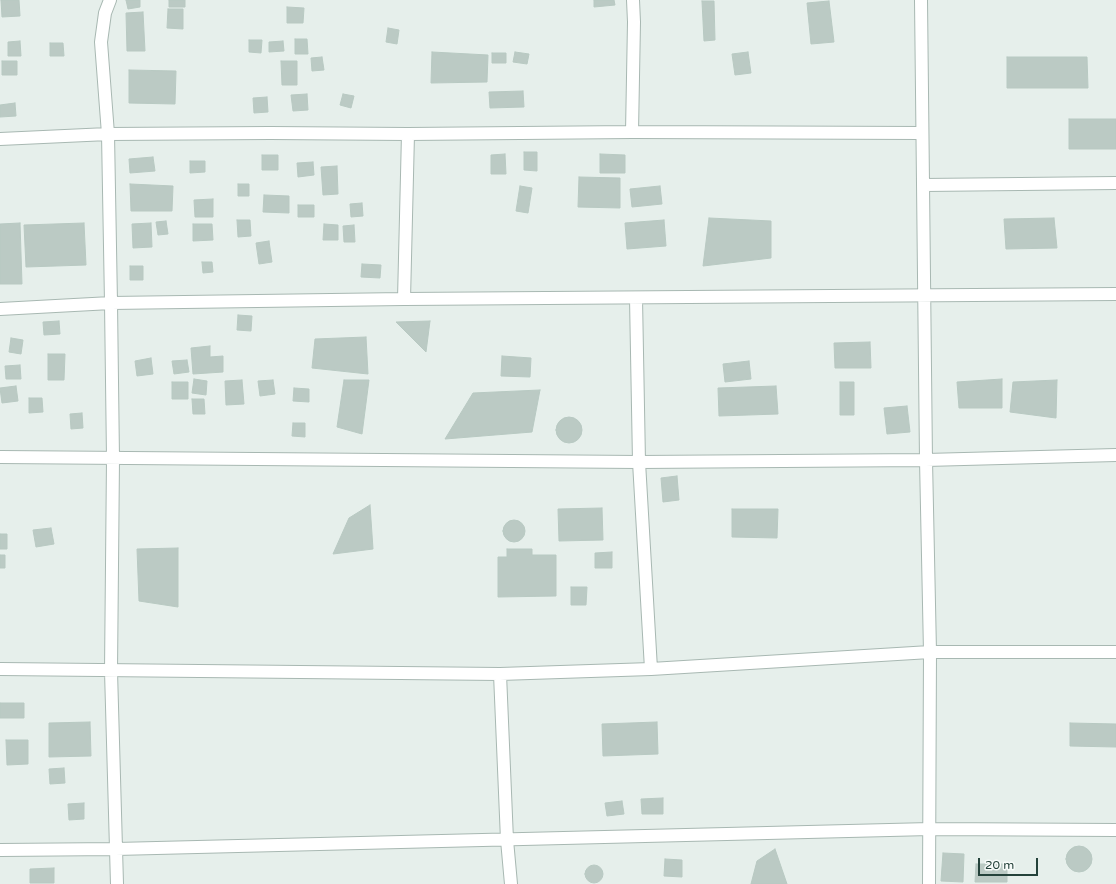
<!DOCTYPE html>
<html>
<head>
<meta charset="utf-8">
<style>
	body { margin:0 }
	#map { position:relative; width:1116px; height:884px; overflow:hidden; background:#e6efeb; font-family:"Varela Round",sans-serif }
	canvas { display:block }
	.scale { position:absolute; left:978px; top:858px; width:60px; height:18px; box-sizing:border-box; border:2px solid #24423a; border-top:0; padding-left:5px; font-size:12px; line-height:14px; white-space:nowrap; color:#24423a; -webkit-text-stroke:3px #f7fbf9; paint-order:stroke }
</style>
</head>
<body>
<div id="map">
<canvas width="1116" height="884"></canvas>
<div class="scale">20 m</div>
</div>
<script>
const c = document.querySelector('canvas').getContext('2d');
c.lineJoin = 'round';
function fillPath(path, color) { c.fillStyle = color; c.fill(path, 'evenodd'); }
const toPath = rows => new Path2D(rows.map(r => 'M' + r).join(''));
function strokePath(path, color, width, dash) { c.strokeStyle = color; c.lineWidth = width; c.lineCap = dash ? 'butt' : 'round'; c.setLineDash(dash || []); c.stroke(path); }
const building = toPath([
	[1,0,19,0,20,16,2,17,1,0],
	[126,0,140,0,140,7,128,9,126,0],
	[169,0,185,0,185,7,169,7,169,0],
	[594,0,614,0,615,5,594,7,594,0],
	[702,1,714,1,715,40,704,41,702,1],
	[829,1,834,42,811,44,807,3,829,1],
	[287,7,304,8,303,23,287,23,287,7],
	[168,9,183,9,183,29,167,28,168,9],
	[143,12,145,51,127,51,126,13,143,12],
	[388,28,399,30,397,44,386,42,388,28],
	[295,39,307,39,308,54,295,54,295,39],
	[249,40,262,40,261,53,249,52,249,40],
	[20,41,21,56,8,56,8,42,20,41],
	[283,41,284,51,269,52,269,42,283,41],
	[50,43,63,43,64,56,50,56,50,43],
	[432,52,488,55,487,82,431,83,432,52],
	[515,52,529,54,527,64,513,62,515,52],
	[748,52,751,73,735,75,732,54,748,52],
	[492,53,506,53,506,63,492,63,492,53],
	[322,57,324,70,312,71,311,58,322,57],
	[1007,57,1087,57,1088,88,1007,88,1007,57],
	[2,61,17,61,17,75,2,75,2,61],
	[281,61,297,61,297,85,282,85,281,61],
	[129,70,176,71,175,104,129,103,129,70],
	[523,91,524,107,490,108,489,92,523,91],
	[307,94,308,110,293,111,291,95,307,94],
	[343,94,354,96,351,108,340,105,343,94],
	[267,97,268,112,254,113,253,98,267,97],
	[15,103,16,116,0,117,0,105,15,103],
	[1069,119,1116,119,1116,149,1069,149,1069,119],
	[524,152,537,152,537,171,524,170,524,152],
	[505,154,506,174,491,174,491,155,505,154],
	[600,154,625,155,625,173,600,173,600,154],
	[262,155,278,155,278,170,262,170,262,155],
	[153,157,155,171,130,173,129,159,153,157],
	[190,161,205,161,205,172,190,173,190,161],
	[313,162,314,175,298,177,297,163,313,162],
	[337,166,338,194,323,195,321,167,337,166],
	[579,177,620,178,620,208,578,207,579,177],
	[130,184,173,186,172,211,131,211,130,184],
	[238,184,249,184,249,196,238,196,238,184],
	[520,186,532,188,528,213,516,211,520,186],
	[660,186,662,204,632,207,630,189,660,186],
	[264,195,289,196,289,213,263,212,264,195],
	[213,199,213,217,195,217,194,200,213,199],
	[362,203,363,216,351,217,350,204,362,203],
	[298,205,314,205,314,217,298,217,298,205],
	[709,218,771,221,771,258,703,266,709,218],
	[1054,218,1057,248,1006,249,1004,219,1054,218],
	[237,220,250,220,251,236,238,237,237,220],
	[664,220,666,246,627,249,625,223,664,220],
	[166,221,168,234,158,235,156,222,166,221],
	[20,223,22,284,0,284,0,224,20,223],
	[84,223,86,265,26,267,24,225,84,223],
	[151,223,152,247,133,248,132,224,151,223],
	[193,224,212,224,213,240,193,241,193,224],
	[324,224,338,225,338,240,323,240,324,224],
	[354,225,355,242,344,242,343,226,354,225],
	[269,241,272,262,259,264,256,243,269,241],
	[202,262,212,262,213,272,203,273,202,262],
	[362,264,381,265,380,278,361,277,362,264],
	[130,266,143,266,143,280,130,280,130,266],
	[238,315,252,316,251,331,237,330,238,315],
	[59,321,60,334,44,335,43,322,59,321],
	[430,321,426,352,396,322,430,321],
	[366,337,368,374,312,368,315,339,366,337],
	[11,338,23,340,21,354,9,352,11,338],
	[870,342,871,368,835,368,834,343,870,342],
	[210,346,210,357,223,356,223,372,193,374,191,348,210,346],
	[48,354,65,354,64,380,48,380,48,354],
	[502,356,531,358,530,377,501,376,502,356],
	[151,358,153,374,137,376,135,361,151,358],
	[187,360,189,372,174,374,172,361,187,360],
	[749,361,751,379,725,382,723,364,749,361],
	[20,365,21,379,6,379,5,366,20,365],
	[194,379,207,381,206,395,192,393,194,379],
	[1002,379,1002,408,959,408,957,382,1002,379],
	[242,380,244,404,226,405,225,381,242,380],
	[273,380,275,394,260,396,258,381,273,380],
	[344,380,369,380,362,434,337,427,344,380],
	[1057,380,1056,418,1010,412,1013,382,1057,380],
	[172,382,188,382,188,399,172,399,172,382],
	[840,382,854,382,854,415,840,415,840,382],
	[16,386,18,401,2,403,0,388,16,386],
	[776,386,778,414,719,416,718,388,776,386],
	[294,388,309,389,309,402,293,401,294,388],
	[540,390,532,432,445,439,473,393,540,390],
	[29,398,42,398,43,412,29,413,29,398],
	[192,399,204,399,205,414,193,414,192,399],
	[907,406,910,432,887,434,884,408,907,406],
	[82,413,83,428,71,429,70,414,82,413],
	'556 430a13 13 0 1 1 26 0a13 13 0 1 1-26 0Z',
	[293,423,305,423,305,437,292,436,293,423],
	[677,476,679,500,663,502,661,478,677,476],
	[370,505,373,549,333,554,349,518,370,505],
	[602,508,603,540,559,541,558,509,602,508],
	[732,509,778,509,777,538,732,537,732,509],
	'503 531a11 11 0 1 1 22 0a11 11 0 1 1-22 0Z',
	[51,528,54,544,36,547,33,530,51,528],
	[0,534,7,534,7,549,0,549,0,534],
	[178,548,178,607,139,601,137,549,178,548],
	[507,549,532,549,532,555,556,555,556,596,498,597,498,557,507,557,507,549],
	[612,552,612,568,595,568,595,553,612,552],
	[0,555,5,555,5,568,0,568,0,555],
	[571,587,587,587,586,605,571,605,571,587],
	[0,703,24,703,24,718,0,718,0,703],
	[90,722,91,756,49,757,49,723,90,722],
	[657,722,658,754,603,756,602,724,657,722],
	[1070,723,1116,724,1116,747,1070,746,1070,723],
	[6,740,28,740,28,764,7,765,6,740],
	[64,768,65,783,50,784,49,769,64,768],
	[663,798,663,814,642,814,641,799,663,798],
	[622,801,624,814,607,816,605,803,622,801],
	[84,803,84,819,69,820,68,804,84,803],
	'1066 859a13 13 0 1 1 26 0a13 13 0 1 1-26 0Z',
	[775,849,787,884,751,884,757,861,775,849],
	[943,853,964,854,963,882,941,881,943,853],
	[665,859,682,860,682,877,664,876,665,859],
	[976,864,1007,864,1007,882,975,882,976,864],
	'585 874a9 9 0 1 1 18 0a9 9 0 1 1-18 0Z',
	[54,868,54,883,30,883,30,869,54,868]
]);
fillPath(building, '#bbcac4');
strokePath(building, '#b8c9c2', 1);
const minor = toPath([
	[110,0,105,13,101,42,108,134,111,303,113,459,111,671,117,884],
	[921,0,926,460,930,652,929,884],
	[632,132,634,22,633,0],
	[0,139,108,134,270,133,408,134,632,132,922,133],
	[924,185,1116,183],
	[636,298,639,462,651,669],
	[404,299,408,134],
	[0,309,111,303,404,299,1116,294],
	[0,457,639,462,926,460,1116,455],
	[0,669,500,674,651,669,930,652,1116,652],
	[500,674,507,840,511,884],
	[0,850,116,849,930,829,1116,830]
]);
strokePath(minor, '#a8b8b2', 14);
strokePath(minor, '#fff', 12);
</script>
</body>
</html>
